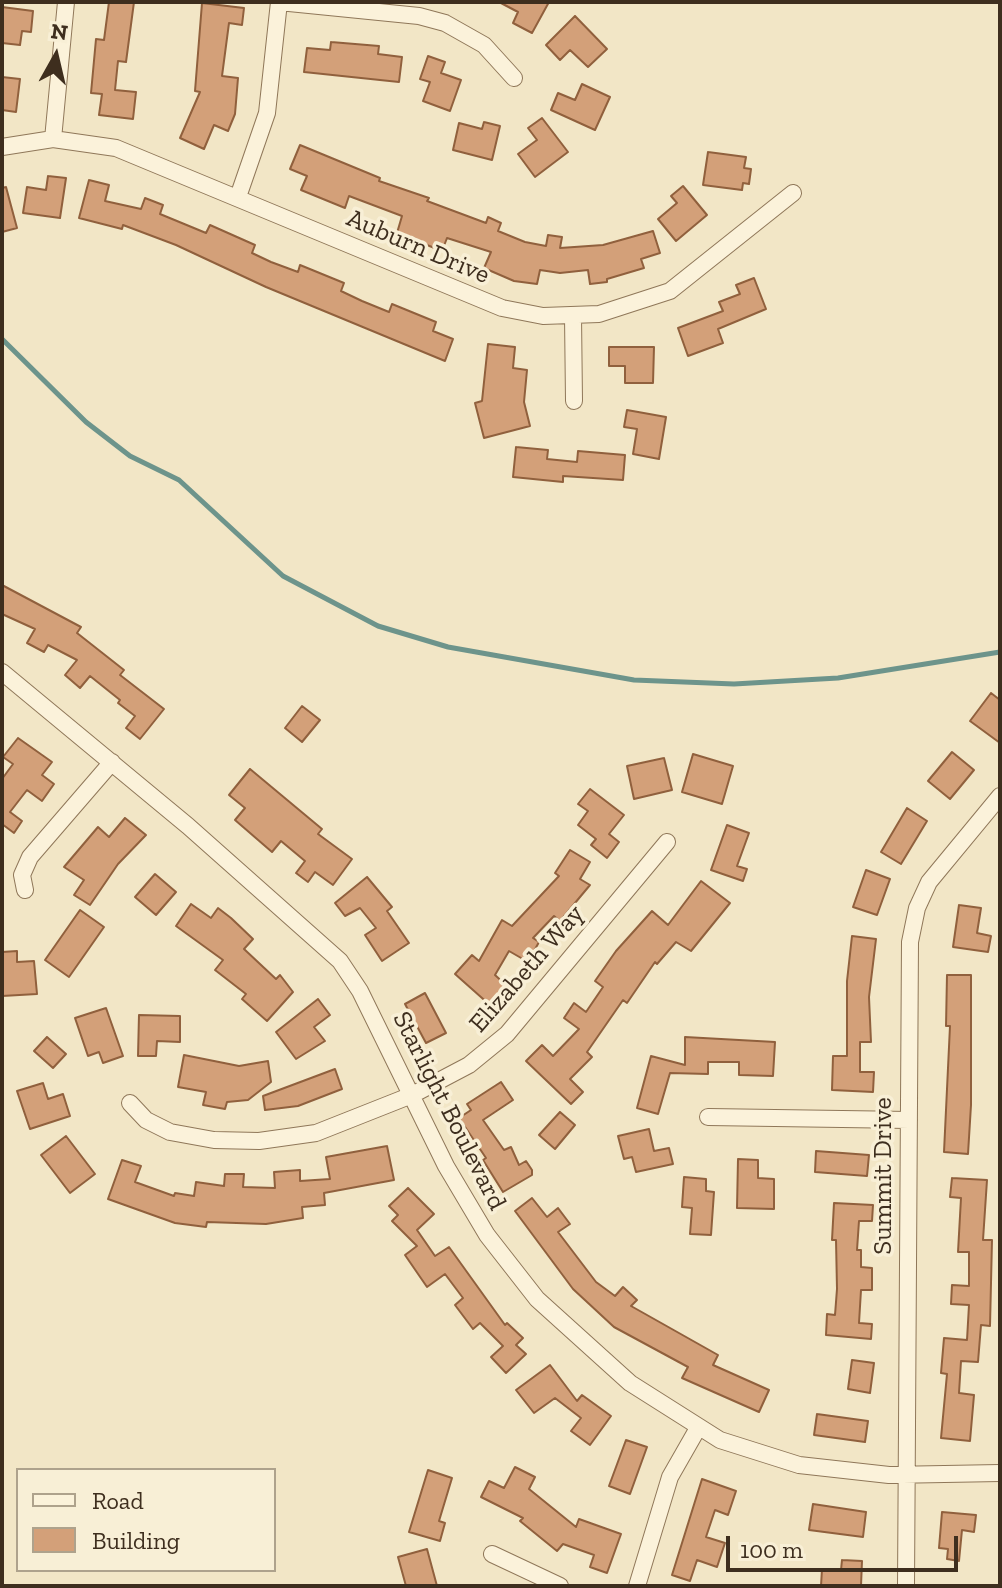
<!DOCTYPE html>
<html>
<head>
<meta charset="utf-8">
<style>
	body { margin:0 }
	#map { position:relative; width:1002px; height:1588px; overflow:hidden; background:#f2e6c6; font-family:"Zilla Slab",serif }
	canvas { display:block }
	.frame { position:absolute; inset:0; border:4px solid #3e2e1e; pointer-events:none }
	.legend { position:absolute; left:16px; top:1468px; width:260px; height:104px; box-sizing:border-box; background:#f8efd6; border:2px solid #aea28c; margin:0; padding:10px 14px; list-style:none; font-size:24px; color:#3e2e1e }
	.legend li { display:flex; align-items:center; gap:16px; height:40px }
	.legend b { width:40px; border:2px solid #aea28c }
	.north { position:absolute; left:16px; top:16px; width:80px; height:80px; -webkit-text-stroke:6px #f8efd6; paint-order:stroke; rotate:8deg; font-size:22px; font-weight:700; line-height:32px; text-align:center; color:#3e2e1e }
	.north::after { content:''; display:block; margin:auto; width:28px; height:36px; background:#3e2e1e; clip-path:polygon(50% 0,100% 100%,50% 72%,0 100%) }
	.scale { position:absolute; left:726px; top:1536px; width:232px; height:36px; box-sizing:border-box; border:4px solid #3e2e1e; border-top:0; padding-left:10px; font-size:24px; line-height:28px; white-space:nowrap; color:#3e2e1e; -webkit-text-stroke:6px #f8efd6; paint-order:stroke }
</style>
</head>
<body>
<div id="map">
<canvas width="1002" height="1588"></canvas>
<div class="frame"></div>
<ul class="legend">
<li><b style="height:10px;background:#fbf2da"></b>Road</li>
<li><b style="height:22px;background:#d3a079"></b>Building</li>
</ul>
<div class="north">N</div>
<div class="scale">100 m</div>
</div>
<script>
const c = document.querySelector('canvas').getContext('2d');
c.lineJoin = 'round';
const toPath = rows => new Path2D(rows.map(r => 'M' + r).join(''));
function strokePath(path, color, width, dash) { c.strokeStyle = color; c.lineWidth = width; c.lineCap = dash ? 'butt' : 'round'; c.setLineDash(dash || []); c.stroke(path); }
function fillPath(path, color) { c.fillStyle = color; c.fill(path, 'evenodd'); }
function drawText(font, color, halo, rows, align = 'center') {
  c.font = font + ' "Zilla Slab",serif'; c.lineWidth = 7; c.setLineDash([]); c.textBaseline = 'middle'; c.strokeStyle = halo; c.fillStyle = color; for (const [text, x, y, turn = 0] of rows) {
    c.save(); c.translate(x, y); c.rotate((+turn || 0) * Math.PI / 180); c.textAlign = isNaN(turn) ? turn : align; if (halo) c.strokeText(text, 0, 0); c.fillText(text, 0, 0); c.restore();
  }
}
strokePath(toPath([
	[2,339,86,422,130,456,179,480,283,576,378,626,448,647,634,680,734,684,838,678,1000,652]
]), '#6d948b', 5);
const building = toPath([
	[109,2,134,2,126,62,118,61,115,90,136,92,133,119,99,115,102,94,91,93,96,39,104,40,109,2],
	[499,2,549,2,532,33,513,23,518,12,499,2],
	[202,3,244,8,242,25,229,23,222,76,238,78,235,114,228,131,214,125,204,149,180,138,200,92,195,91,202,3],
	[2,7,33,11,31,32,22,31,20,45,2,43,2,7],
	[575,16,607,49,588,67,570,50,560,60,546,45,575,16],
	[331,42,379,46,378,54,402,57,399,82,304,72,307,48,330,50,331,42],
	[428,56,445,62,441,73,461,80,450,111,423,101,430,82,420,79,428,56],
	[2,77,20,79,16,112,2,110,2,77],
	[582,84,610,97,595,130,551,110,558,93,575,100,582,84],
	[542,118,568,152,535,177,518,154,537,140,528,128,542,118],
	[484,122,500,126,492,160,453,150,459,123,482,129,484,122],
	[300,145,380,178,379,181,429,198,427,201,486,223,488,217,501,223,498,231,525,242,546,246,548,235,562,237,560,248,603,245,653,231,660,253,641,259,644,268,607,279,607,282,590,284,588,270,560,273,540,270,537,284,514,281,484,268,491,252,447,238,442,251,397,233,402,216,349,196,345,208,301,190,307,176,290,169,300,145],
	[708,152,746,157,744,168,751,169,749,184,743,183,742,190,703,185,708,152],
	[48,176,66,178,60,218,23,213,27,187,46,190,48,176],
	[89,180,109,185,105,201,141,209,145,198,163,205,160,214,206,233,210,225,255,245,252,253,271,262,298,272,300,265,344,283,341,291,362,301,389,312,392,304,436,322,433,331,453,339,445,361,266,287,176,245,123,225,122,229,79,218,89,180],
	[683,186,707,215,676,241,658,219,677,203,671,196,683,186],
	[6,187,17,228,2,232,2,188,6,187],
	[754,278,766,309,718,329,723,343,688,356,678,328,723,311,719,302,740,294,736,285,754,278],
	[488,344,515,347,513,368,527,370,524,402,530,426,484,438,475,403,482,401,488,344],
	[609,347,654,347,653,383,625,383,625,366,609,366,609,347],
	[627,410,666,417,659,459,633,454,637,429,624,427,627,410],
	[516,447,548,450,547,459,577,462,578,451,625,455,623,480,563,476,563,482,513,477,516,447],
	[2,585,81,627,77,633,124,670,120,675,164,709,140,739,126,728,135,716,118,703,120,700,90,676,80,688,65,675,77,660,48,645,44,652,27,643,35,629,2,614,2,585],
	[991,693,1000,700,1000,743,970,721,991,693],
	[302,706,320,720,302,742,285,728,302,706],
	[18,738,52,762,42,775,54,784,42,801,27,790,10,812,22,821,14,833,2,824,2,779,13,764,3,757,18,738],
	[952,752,974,770,950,799,928,781,952,752],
	[693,754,733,766,722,804,682,792,693,754],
	[664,758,672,790,634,799,627,766,664,758],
	[250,769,322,829,318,834,352,859,333,885,315,872,308,882,296,873,305,861,281,841,272,852,235,820,245,808,229,795,250,769],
	[590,789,624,815,609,834,619,842,607,858,591,845,596,839,578,825,588,811,578,804,590,789],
	[907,808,927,821,901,864,881,852,907,808],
	[125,818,146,835,118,864,90,905,74,895,84,880,64,867,98,827,109,837,125,818],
	[727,825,749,833,737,866,747,869,743,881,711,870,727,825],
	[570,850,590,862,580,879,590,885,560,921,554,916,533,938,539,942,528,962,509,951,495,975,508,987,491,1006,455,974,472,955,479,961,502,920,512,926,559,876,555,873,570,850],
	[866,870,890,879,877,915,853,907,866,870],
	[155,874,176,892,156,915,135,897,155,874],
	[367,877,392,907,387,911,409,943,382,961,365,935,376,928,360,908,345,916,335,903,367,877],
	[701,881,730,903,691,951,676,942,657,964,655,962,627,1003,623,1000,587,1052,592,1057,570,1079,583,1092,571,1104,526,1061,542,1045,553,1056,579,1029,564,1018,574,1003,586,1012,603,987,595,981,616,951,652,911,668,925,701,881],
	[191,904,211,918,218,908,231,918,253,939,244,949,276,979,280,975,293,992,267,1021,242,999,246,994,215,970,223,960,176,926,191,904],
	[959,905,981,908,977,933,991,936,988,952,953,947,959,905],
	[80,910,104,927,69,977,45,960,80,910],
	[852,936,876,939,869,997,871,1042,860,1042,860,1072,874,1072,873,1092,832,1090,833,1056,847,1056,847,981,852,936],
	[17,951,17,962,34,961,37,994,2,996,2,952,17,951],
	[947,975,971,975,971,1105,968,1154,944,1152,950,1026,946,1026,947,975],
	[425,993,446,1033,426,1043,405,1004,425,993],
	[318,999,330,1015,314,1027,325,1041,296,1059,276,1032,318,999],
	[106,1008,123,1056,103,1063,99,1052,88,1056,75,1018,106,1008],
	[139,1015,180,1016,180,1042,157,1041,156,1056,138,1056,139,1015],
	[47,1037,66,1054,53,1068,34,1051,47,1037],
	[685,1037,775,1042,773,1076,739,1075,739,1062,708,1062,708,1074,670,1073,658,1114,637,1108,651,1056,685,1065,685,1037],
	[184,1055,239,1066,268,1061,271,1082,248,1100,227,1102,225,1109,203,1105,206,1092,178,1087,184,1055],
	[335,1069,342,1089,298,1106,265,1110,263,1096,335,1069],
	[501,1082,513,1100,483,1120,504,1150,511,1147,519,1165,526,1161,532,1170,532,1175,503,1192,483,1160,486,1158,459,1118,471,1110,467,1104,501,1082],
	[43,1083,48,1099,63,1094,70,1116,30,1129,17,1091,43,1083],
	[560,1112,575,1125,555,1149,539,1135,560,1112],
	[649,1129,654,1151,669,1148,673,1164,636,1172,632,1157,624,1159,618,1136,649,1129],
	[66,1136,95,1174,70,1193,41,1155,66,1136],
	[387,1146,394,1180,324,1193,325,1205,302,1207,303,1218,266,1224,207,1222,206,1227,175,1223,108,1199,122,1160,141,1166,135,1182,174,1196,175,1193,194,1196,196,1182,224,1186,225,1174,244,1174,243,1187,275,1188,274,1172,300,1170,300,1181,330,1179,326,1157,387,1146],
	[816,1151,869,1155,867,1176,815,1172,816,1151],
	[738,1159,758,1160,758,1178,774,1179,774,1209,737,1208,738,1159],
	[684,1177,706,1179,706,1191,714,1192,711,1235,690,1234,692,1208,682,1207,684,1177],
	[952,1178,987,1180,983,1240,992,1240,990,1326,981,1325,978,1362,961,1361,959,1393,974,1395,970,1441,941,1438,947,1374,941,1373,944,1338,967,1340,969,1305,951,1304,952,1285,969,1286,969,1252,958,1252,961,1198,950,1197,952,1178],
	[408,1188,434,1214,417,1230,435,1256,449,1247,505,1325,507,1323,523,1338,516,1345,526,1354,506,1373,491,1357,503,1346,480,1323,473,1329,455,1305,463,1298,445,1274,427,1287,405,1255,417,1246,392,1221,398,1215,389,1206,408,1188],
	[532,1198,547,1217,558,1208,570,1224,558,1232,596,1282,615,1296,623,1287,637,1300,631,1306,718,1355,713,1365,769,1390,759,1412,682,1378,688,1367,614,1327,573,1289,515,1211,532,1198],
	[834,1203,873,1205,872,1221,859,1221,857,1250,861,1250,861,1267,872,1268,872,1290,861,1290,859,1323,872,1324,871,1339,826,1335,827,1314,835,1315,837,1289,836,1240,832,1240,834,1203],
	[852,1360,874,1363,870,1393,848,1389,852,1360],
	[550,1365,577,1401,582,1395,611,1416,590,1445,571,1431,581,1418,555,1398,534,1413,516,1390,550,1365],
	[817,1414,868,1421,865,1442,814,1435,817,1414],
	[626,1440,647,1447,630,1494,609,1486,626,1440],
	[515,1467,535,1477,529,1489,576,1527,579,1519,621,1534,607,1573,590,1567,594,1555,563,1544,557,1551,520,1521,523,1518,481,1497,489,1481,504,1488,515,1467],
	[428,1470,452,1478,439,1521,445,1523,440,1541,409,1532,428,1470],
	[702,1479,736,1491,728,1515,715,1510,706,1537,725,1543,717,1567,697,1560,690,1581,672,1575,702,1479],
	[813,1504,866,1512,863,1537,809,1530,813,1504],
	[942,1512,976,1515,974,1532,962,1530,959,1561,947,1559,948,1549,939,1548,942,1512],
	[427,1549,437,1586,406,1586,398,1557,427,1549],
	[842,1560,862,1561,861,1586,821,1586,822,1569,841,1570,842,1560]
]);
fillPath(building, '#d3a079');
strokePath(building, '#90603d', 2);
const minor = toPath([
	[279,2,419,16,445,23,484,45,514,78],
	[53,139,66,2],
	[2,147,53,139,116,148,502,308,543,316,599,314,670,291,793,193],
	[238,197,267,113,279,2],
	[573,316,574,401],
	[2,672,188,826,340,961,360,991,446,1166,487,1235,537,1299,630,1383,720,1440,799,1465,889,1475,1000,1473],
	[25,890,22,875,30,857,112,762],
	[130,1103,146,1120,170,1132,214,1140,259,1141,316,1133,412,1095,469,1065,507,1034,667,842],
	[708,1117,909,1120],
	[492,1554,560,1586],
	[637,1586,670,1477,698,1428],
	[906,1586,910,942,917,908,929,882,1000,796]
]);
strokePath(minor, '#8f7759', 18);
strokePath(minor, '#fbf2da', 16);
drawText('26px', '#3e2e1e', '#f8efd6', [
	["Auburn Drive",418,247,23],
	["Elizabeth Way",527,969,-49],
	["Starlight Boulevard",449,1111,63],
	["Summit Drive",884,1176,-90]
]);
</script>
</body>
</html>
